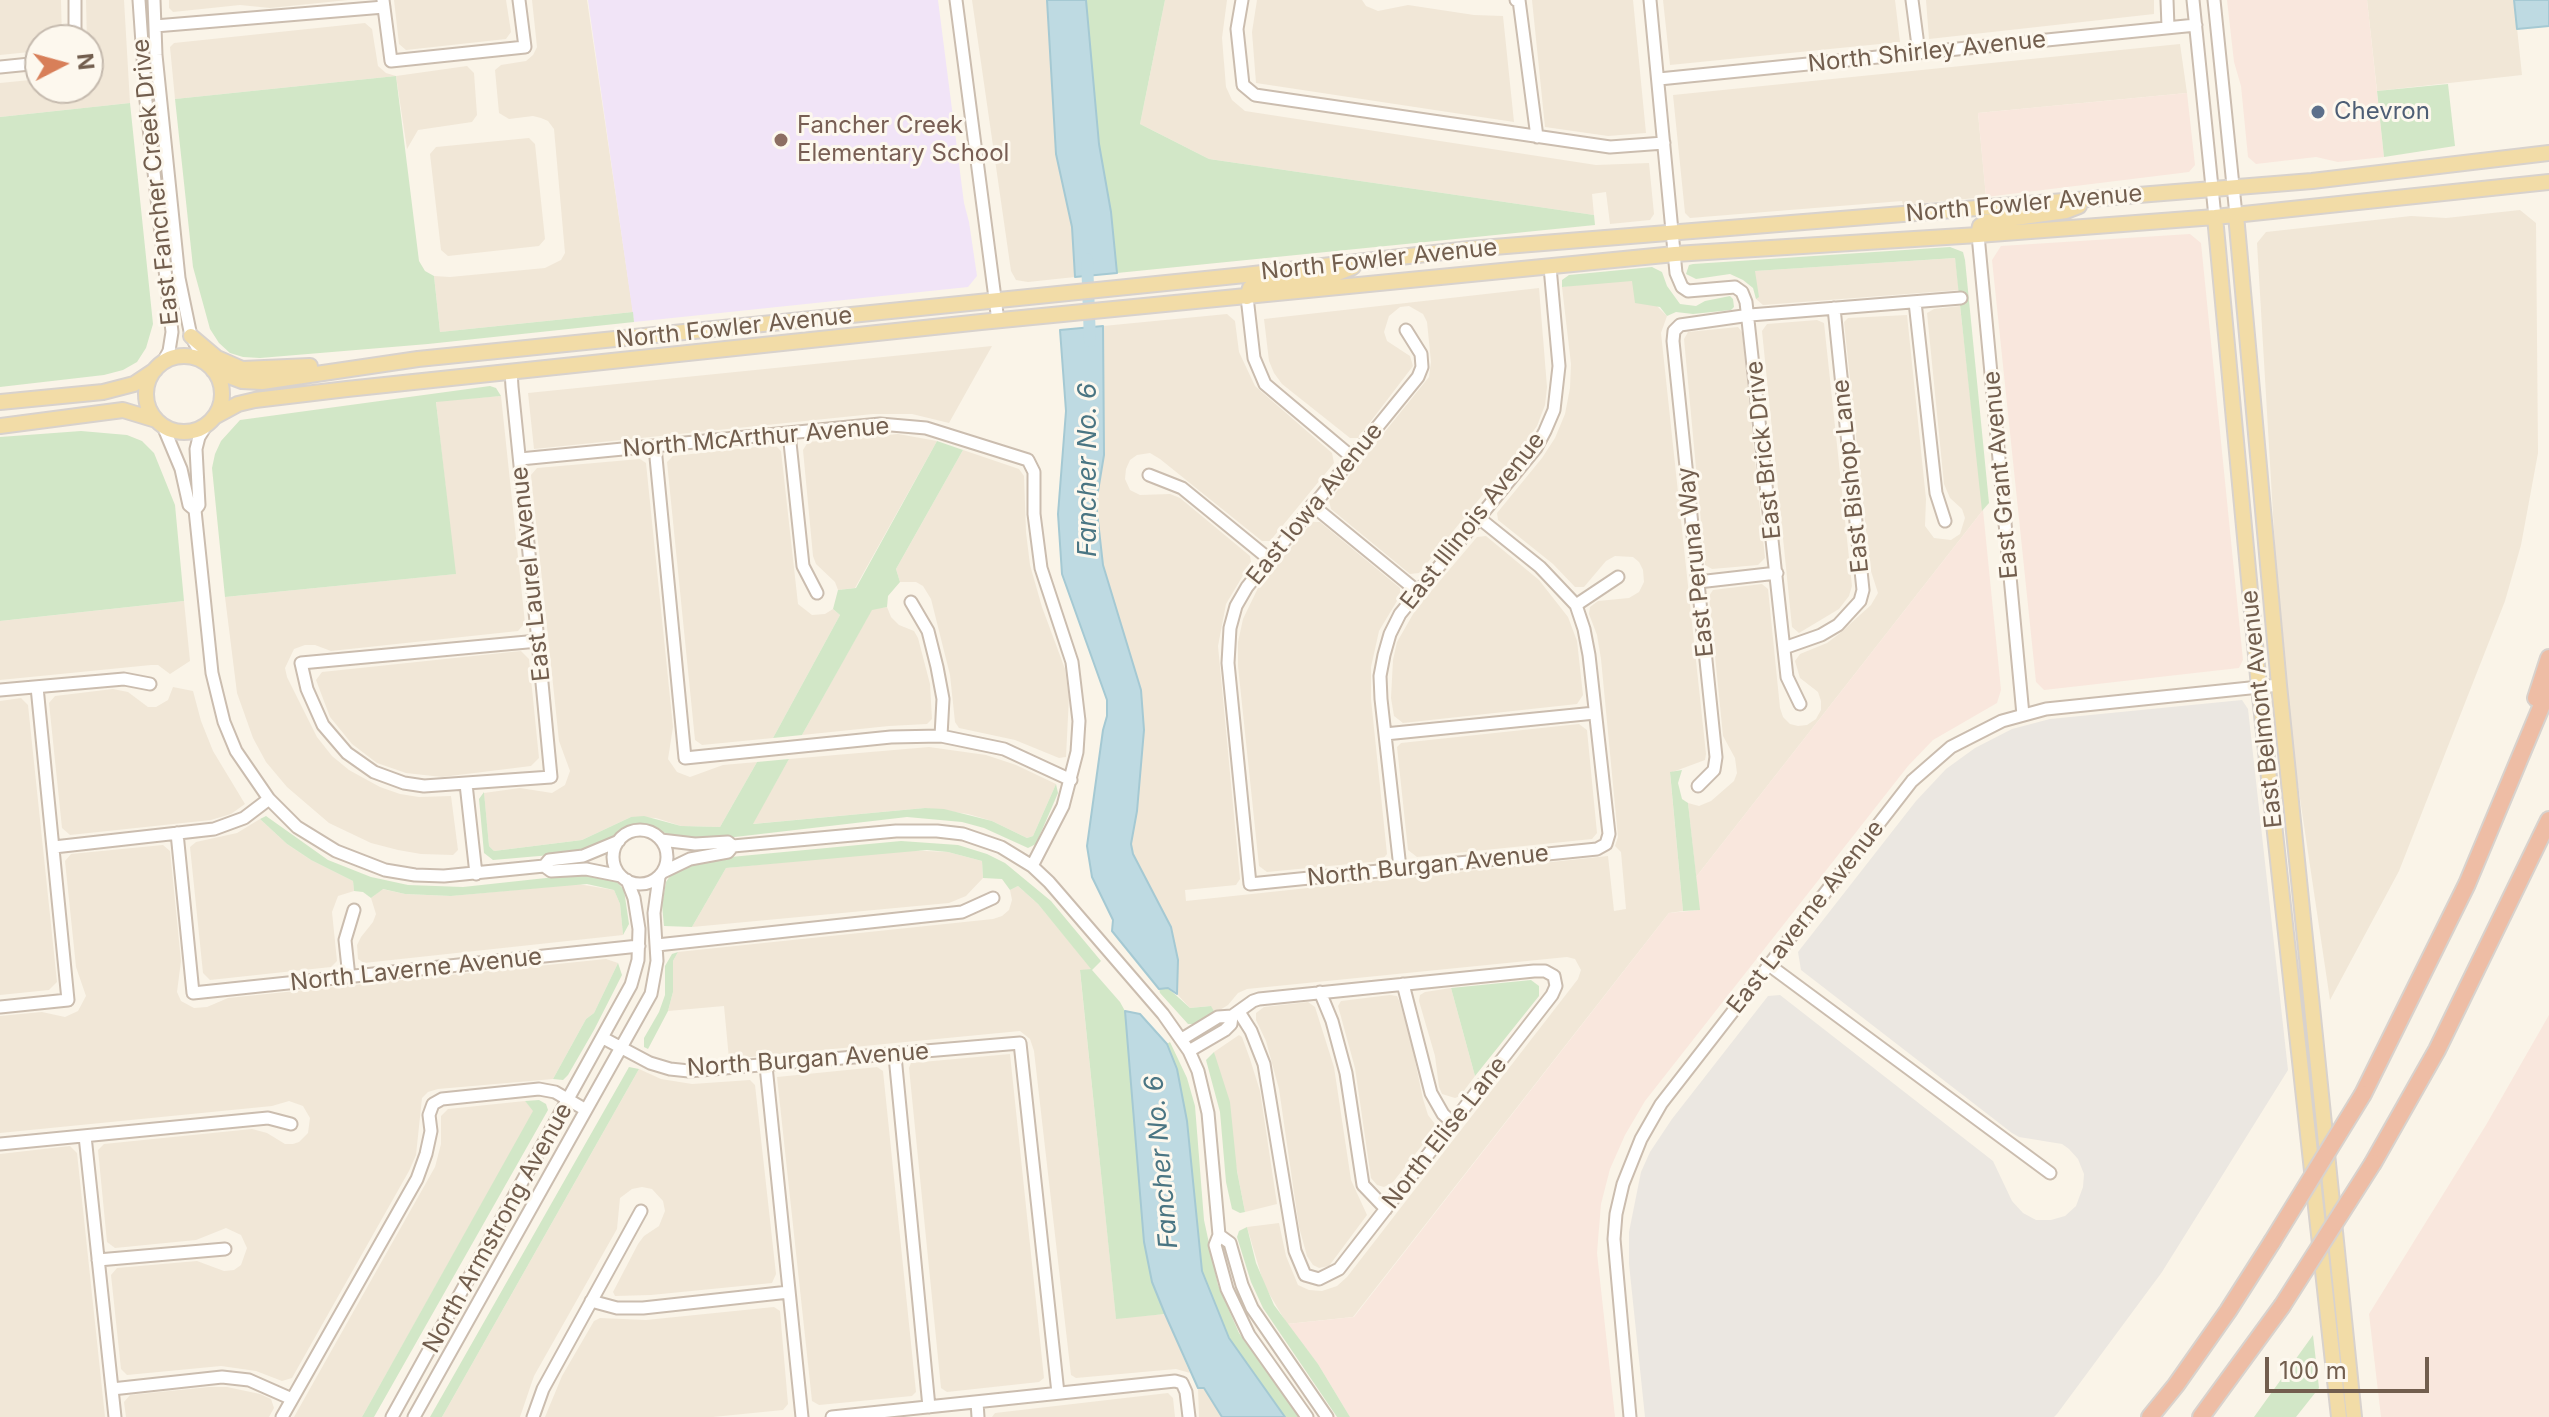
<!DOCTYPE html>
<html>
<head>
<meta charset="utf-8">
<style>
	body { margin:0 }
	#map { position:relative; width:2549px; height:1417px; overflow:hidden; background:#faf4e8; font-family:Inter,sans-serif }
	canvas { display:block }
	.north { position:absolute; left:24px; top:24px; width:80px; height:80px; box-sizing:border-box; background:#fdf8ee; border:2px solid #c5baae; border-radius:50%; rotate:84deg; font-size:22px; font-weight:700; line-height:32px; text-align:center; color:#725e4e }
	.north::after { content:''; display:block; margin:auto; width:28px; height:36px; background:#d87f59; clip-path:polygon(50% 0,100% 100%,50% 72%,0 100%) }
	.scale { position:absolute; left:2265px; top:1357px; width:164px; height:36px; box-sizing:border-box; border:4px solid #725e4e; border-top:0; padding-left:10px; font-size:24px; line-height:28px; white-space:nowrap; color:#725e4e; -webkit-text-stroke:6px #fdf8ee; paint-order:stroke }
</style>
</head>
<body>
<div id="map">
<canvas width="2549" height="1417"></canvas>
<div class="north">N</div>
<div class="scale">100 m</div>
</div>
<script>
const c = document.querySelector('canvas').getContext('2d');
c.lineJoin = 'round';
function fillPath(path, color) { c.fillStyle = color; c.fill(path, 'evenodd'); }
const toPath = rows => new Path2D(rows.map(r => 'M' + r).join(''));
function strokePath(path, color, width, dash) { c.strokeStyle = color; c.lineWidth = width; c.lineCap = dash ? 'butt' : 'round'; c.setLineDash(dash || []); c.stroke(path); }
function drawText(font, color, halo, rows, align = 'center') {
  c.font = font + ' Inter,sans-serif'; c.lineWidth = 6; c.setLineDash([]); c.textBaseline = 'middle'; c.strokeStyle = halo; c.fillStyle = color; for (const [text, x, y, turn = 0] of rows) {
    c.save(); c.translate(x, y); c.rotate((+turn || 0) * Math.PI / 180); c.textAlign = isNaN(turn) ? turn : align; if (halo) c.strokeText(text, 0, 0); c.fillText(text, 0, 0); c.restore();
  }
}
fillPath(toPath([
	[0,0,61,0,62,40,40,40,40,51,0,55],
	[86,0,124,0,130,103,0,117,0,83,40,79,40,88,88,88],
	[169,0,348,0,270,8,240,5,173,12,169,8],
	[394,0,506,0,511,32,506,39,406,50,399,44],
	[532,0,587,0,633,312,440,332,434,276,450,277,545,268,561,260,565,253,554,129,548,121,541,118,533,116,509,119,499,113,495,70,501,65,526,61,533,55,537,47],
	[972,0,1047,0,1056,154,1072,227,1075,277,1028,282,1016,280,1011,271],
	[1165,0,1227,0,1222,38,1226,87,1232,100,1245,111,1596,165,1649,163,1654,214,1650,220,1610,224,1606,192,1592,194,1594,215,1209,159,1140,124],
	[1257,0,1362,0,1366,6,1378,11,1408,5,1474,15,1503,16,1514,122,1256,83,1252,32],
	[1532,0,1633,0,1646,133,1608,136,1545,127],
	[1663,0,1895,0,1900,42,1670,65],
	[1926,0,2154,0,2154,14,1929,39],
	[2367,0,2514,0,2522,75,2377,91],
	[365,23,372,29,378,66,386,73,396,76,467,66,474,73,477,115,472,122,418,130,407,149,396,76,175,99,170,47,174,43],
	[2180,44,2187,93,1978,113,1986,197,1903,205,1902,201,1690,218,1685,213,1673,95],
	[529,138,535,144,545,239,539,246,448,256,441,250,430,154,436,147],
	[2520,210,2536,223,2538,453,2521,545,2505,601,2399,871,2330,1000,2295,765,2278,599,2257,243,2266,232,2411,216,2446,218],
	[1955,258,1959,290,1763,305,1756,299,1754,271],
	[1618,280,1632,281,1667,316,1661,333,1706,754,1705,760,1670,773,1683,911,1669,913,1353,1317,1287,1324,1264,1285,1247,1227,1279,1223,1286,1256,1298,1285,1309,1290,1322,1291,1337,1286,1347,1277,1578,979,1581,970,1575,959,1567,957,1247,989,1238,993,1228,1005,1215,1013,1210,1006,1190,1008,1177,994,1178,960,1151,890,1133,854,1131,844,1137,811,1144,730,1141,690,1103,565,1096,503,1104,455,1103,326,1227,314,1235,321,1239,352,1255,386,1332,453,1334,463,1270,541,1262,541,1160,459,1150,453,1137,455,1130,460,1126,469,1125,479,1130,490,1140,495,1170,494,1180,498,1250,556,1251,562,1226,604,1218,646,1240,879,1236,885,1185,890,1186,901,1608,856,1614,911,1626,909,1621,852,1615,846,1618,837,1601,659,1597,635,1589,614,1590,607,1598,601,1629,598,1639,592,1644,582,1643,570,1639,562,1633,557,1615,556,1606,561,1584,587,1575,587,1553,564,1498,520,1497,513,1542,458,1555,438,1565,414,1570,388,1571,364,1562,287],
	[1539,288,1547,387,1545,405,1537,426,1525,443,1419,573,1410,574,1331,509,1329,501,1429,377,1431,362,1427,322,1423,314,1409,306,1400,307,1389,316,1384,332,1387,341,1410,356,1413,366,1358,438,1350,438,1282,384,1274,373,1269,361,1264,319],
	[1960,306,1983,510,1696,877,1688,803,1699,806,1711,801,1734,781,1737,773,1735,758,1723,736,1709,596,1713,590,1762,584,1768,589,1780,708,1783,717,1790,724,1798,726,1807,725,1816,719,1821,710,1821,701,1818,692,1800,678,1795,661,1800,654,1827,643,1839,634,1871,605,1878,593,1870,568,1844,322,1848,318,1907,315,1926,499,1925,526,1934,538,1951,540,1960,534,1965,518,1962,509,1950,498,1944,484,1927,313,1934,309],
	[1817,320,1824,323,1852,586,1849,596,1839,609,1799,633,1792,627,1762,331,1767,324],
	[1738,327,1742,332,1765,558,1758,565,1712,569,1705,565,1684,339,1688,332],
	[992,346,949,423,912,414,873,414,534,449,528,393],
	[501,396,525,623,518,631,331,651,315,645,305,645,294,649,285,668,287,677,317,737,332,756,349,770,380,787,400,794,419,797,451,796,458,850,453,855,421,854,398,850,371,843,329,823,287,787,266,762,253,738,237,693,225,597,455,574,436,401],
	[898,434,937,441,855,588,838,590,835,582,816,564,813,556,803,450,808,442],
	[775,445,781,451,798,604,812,615,825,614,833,609,840,615,773,738,702,745,695,740,667,462,673,456],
	[963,450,1019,469,1024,476,1026,532,1030,565,1042,607,1065,669,1069,697,1066,757,1059,758,1015,740,959,728,955,722,950,675,931,599,923,586,916,582,900,582,896,569],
	[640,459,646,463,673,727,668,759,677,772,690,777,723,765,757,762,720,827,681,826,656,818,631,817,582,840,494,851,489,846,484,793,520,788,552,793,565,785,570,771,559,741,531,475,537,468],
	[1312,522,1320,522,1400,588,1400,596,1379,631,1371,667,1371,699,1387,854,1381,861,1267,872,1259,866,1238,666,1238,642,1243,619,1258,588],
	[1486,536,1539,580,1568,617,1577,641,1583,695,1577,704,1403,723,1394,716,1391,698,1393,660,1397,642,1416,609,1477,537],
	[184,601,190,661,170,674,158,665,151,665,0,680,0,621],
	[887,607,891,617,899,625,914,631,918,638,930,684,932,719,927,724,889,726,802,735,872,609],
	[521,651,529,659,539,758,531,766,442,777,406,773,377,763,352,744,330,717,316,680,322,672],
	[173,687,193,691,201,721,213,751,245,804,231,814,211,820,70,835,62,828,49,703,55,696,113,689,128,692,148,707,156,707,168,700],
	[21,698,28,705,57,982,49,990,0,995,0,701],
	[1579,724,1587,730,1597,833,1592,839,1417,857,1408,850,1397,747,1401,743],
	[929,747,986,755,1016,765,1056,784,1033,836,1027,838,992,821,968,814,925,808,752,824,789,759],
	[260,819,287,844,311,860,353,881,354,891,338,896,332,912,337,961,331,967,210,980,203,973,190,847,196,842,237,833],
	[163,845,170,851,181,961,177,992,181,1001,194,1008,207,1007,228,998,606,959,618,963,594,1013,586,1019,553,1079,438,1089,428,1092,422,1098,416,1155,409,1171,292,1378,282,1381,256,1371,221,1366,127,1375,121,1369,111,1275,117,1268,197,1261,224,1271,234,1270,241,1265,247,1248,241,1235,226,1228,196,1240,115,1248,107,1242,98,1150,104,1144,252,1129,267,1133,285,1144,293,1144,299,1142,308,1133,310,1118,303,1106,289,1101,272,1106,0,1133,0,1016,42,1012,65,1017,78,1011,86,996,76,967,65,861,71,854],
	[903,850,948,852,982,861,983,878,966,896,949,903,692,927,726,868],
	[578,884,614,890,620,904,623,935,364,963,358,959,357,945,361,937,373,922,376,914,371,898,382,889,405,894,451,896],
	[1018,886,1038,904,1092,969,1080,971,1116,1318,1165,1314,1190,1373,1176,1369,1076,1378,1071,1375,1034,1051,1030,1039,1020,1031,729,1059,724,1006,668,1011,673,992,673,961,678,952,993,919,1002,916,1009,910,1012,900,1010,890],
	[1451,988,1475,1076,1460,1096,1455,1098,1442,1094,1439,1087,1435,1056,1419,1001,1420,995,1425,992],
	[1390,995,1397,996,1400,1003,1411,1041,1423,1099,1428,1115,1435,1124,1435,1129,1393,1182,1384,1187,1377,1185,1371,1178,1355,1068,1338,1006,1341,1001],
	[1308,1002,1315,1007,1334,1067,1351,1180,1367,1215,1329,1266,1319,1268,1313,1265,1307,1256,1299,1227,1279,1089,1266,1041,1256,1020,1256,1013,1264,1007],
	[1239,1035,1242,1037,1250,1059,1260,1091,1277,1204,1245,1212,1214,1052],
	[1010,1054,1044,1378,1039,1382,947,1392,941,1388,909,1068,911,1063],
	[877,1067,883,1071,916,1392,912,1396,819,1405,812,1401,777,1077],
	[639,1069,661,1079,692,1084,750,1080,755,1085,776,1274,772,1283,651,1295,615,1296,613,1292,638,1244,644,1236,659,1226,665,1211,663,1201,652,1189,642,1187,632,1189,620,1198,617,1229,534,1376,520,1417,442,1417],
	[525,1101,534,1111,362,1417,294,1417,435,1167,441,1144,441,1116,448,1109],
	[70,1146,77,1153,105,1417,0,1417,0,1154],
	[774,1307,780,1311,788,1404,783,1410,713,1417,545,1417,562,1376,594,1321,600,1318,646,1320],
	[209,1387,227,1387,260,1394,271,1399,274,1408,269,1417,126,1417,124,1402,130,1395],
	[1198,1388,1204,1388,1222,1417,1199,1417],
	[1168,1393,1173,1398,1175,1417,992,1417,995,1413]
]), '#f1e7d7');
fillPath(toPath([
	[2227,0,2367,0,2384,157,2338,162,2316,157,2256,164,2248,157,2241,86,2234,62],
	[2187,93,2195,165,2189,172,1986,197,1978,113],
	[2190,234,2201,243,2243,660,2239,668,2044,690,2036,682,1992,260,2001,246],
	[1983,510,2001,690,1997,703,1933,740,1908,766,1645,1101,1625,1135,1610,1169,1601,1204,1597,1253,1615,1417,1350,1417,1318,1364,1287,1324,1354,1317,1669,913,1699,910,1696,877],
	[2549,1015,2549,1417,2381,1417,2369,1314,2486,1125]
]), '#f9e7dd');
fillPath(toPath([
	[2242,700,2248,709,2288,1070,2162,1272,2057,1414,2054,1417,1645,1417,1629,1264,1629,1232,1641,1172,1650,1152,1672,1119,1768,996,1780,995,1993,1161,2012,1201,2023,1213,2036,1220,2051,1220,2065,1216,2076,1206,2083,1187,2084,1174,2078,1159,2069,1149,2062,1144,2019,1137,2012,1133,1801,970,1798,952,1916,801,1946,769,1975,748,2012,729,2050,719]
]), '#ebe7e1');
fillPath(toPath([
	[588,0,938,0,964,203,969,222,977,276,968,287,634,322]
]), '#f1e4f7');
fillPath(toPath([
	[1086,0,1165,0,1140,124,1209,159,1594,215,1595,225,1117,273,1111,212,1099,144],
	[396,76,419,261,425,271,434,276,440,332,633,312,634,322,428,344,260,358,243,357,230,353,219,343,210,329,193,267,175,99],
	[2448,84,2455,146,2384,157,2377,91],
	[130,103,153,324,146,348,137,362,123,370,104,375,0,387,0,117],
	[1950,247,1963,252,1965,260,1989,503,1982,511,1955,258,1755,271,1759,297,1756,299,1753,288,1743,280,1730,274,1696,279,1686,274,1689,265,1693,264],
	[1652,267,1662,272,1667,286,1680,304,1696,306,1705,301,1730,296,1733,299,1734,307,1731,310,1693,314,1676,312,1667,316,1660,307,1635,303,1632,281,1562,287,1562,280,1569,275],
	[490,386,496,388,501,396,436,402,456,574,225,597,212,468,215,454,221,441,240,420],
	[81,431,127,435,142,441,154,453,175,505,184,601,0,621,0,437],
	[937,441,963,450,896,569,900,582,888,596,887,607,872,610,802,735,773,738,840,615,833,609,838,590,856,588],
	[789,759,753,824,925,808,944,809,992,821,1027,838,1033,836,1056,784,1058,793,1036,844,1028,848,984,828,962,822,907,817,709,840,675,836,640,825,625,829,600,845,574,853,493,860,484,853,479,799,484,792,489,846,494,851,582,840,631,817,644,816,681,826,720,827,757,762],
	[1682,770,1678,783,1682,799,1688,803,1700,910,1683,911,1670,772],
	[266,816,328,860,371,877,408,885,463,887,546,878,568,873,602,877,617,882,624,890,629,924,623,935,620,904,614,890,587,884,451,896,405,894,383,889,371,898,363,892,354,891,353,881,311,860,287,844,260,819],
	[901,841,958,845,987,854,1005,863,1051,901,1101,961,1092,970,1120,1002,1125,1011,1144,1242,1152,1282,1165,1314,1116,1319,1080,970,1091,969,1038,904,1018,886,1010,890,1002,879,983,878,982,861,948,852,927,850,726,868,692,927,664,926,662,905,666,882,670,876,689,865,720,858],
	[678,952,673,961,673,992,668,1011,648,1049,644,1047,644,1038,659,1012,665,995,665,966,672,954],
	[618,963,622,975,594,1030,568,1075,563,1080,553,1079,586,1019,594,1013],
	[1531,980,1539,986,1539,996,1475,1076,1451,988],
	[1168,988,1190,1008,1211,1006,1215,1013,1195,1024,1188,1024,1160,993,1159,989],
	[1170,1042,1187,1078,1195,1106,1204,1220,1218,1285,1239,1333,1299,1417,1285,1417,1246,1365,1229,1337,1202,1271,1187,1121,1177,1069,1167,1044],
	[1214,1052,1230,1102,1237,1171,1245,1212,1240,1213,1232,1209,1226,1182,1220,1112,1206,1060],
	[629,1067,639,1069,442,1417,430,1417],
	[539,1100,546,1104,548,1110,374,1417,362,1417,533,1111,525,1101],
	[1247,1227,1256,1263,1274,1305,1318,1364,1350,1417,1337,1417,1263,1308,1251,1282,1237,1237,1239,1231],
	[2313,1335,2319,1388,2296,1417,2254,1417]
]), '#d2e7c7');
const water = toPath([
	[1047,0,1086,0,1099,144,1111,212,1117,273,1075,277,1072,227,1056,154,1047,0],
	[2514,0,2549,0,2549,26,2517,29,2514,0],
	[1103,326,1104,455,1096,503,1103,565,1141,690,1144,730,1137,811,1131,844,1133,854,1171,927,1178,960,1177,994,1168,988,1159,989,1112,931,1113,920,1092,877,1087,846,1103,730,1107,716,1107,700,1062,574,1058,514,1066,411,1060,330,1103,326],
	[1125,1011,1140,1014,1167,1044,1177,1069,1187,1121,1202,1271,1229,1338,1285,1417,1222,1417,1204,1388,1198,1388,1165,1314,1152,1282,1144,1242,1125,1011]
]);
fillPath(water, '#bedae2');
strokePath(water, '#a5c9d3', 2);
strokePath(toPath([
	[1087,259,1090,341]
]), '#bedae2', 12);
const minor = toPath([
	[75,0,75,40],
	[139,0,146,101,172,332,169,351,163,362],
	[154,0,156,55,179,278,191,336,205,362],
	[383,0,391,61,525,47,519,0],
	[956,0,998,321],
	[1242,0,1237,29,1243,85,1255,95,1610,147,1664,143],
	[1516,0,1519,0,1537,137],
	[1650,0,1676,273,1682,287,1688,291,1735,287,1742,292,1746,302,1787,677,1800,704],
	[1912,0,1919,53],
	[2167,0,2168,27],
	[2193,0,2215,217],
	[2214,0,2236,215],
	[155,26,384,7],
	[0,67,40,63],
	[1659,79,2196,25],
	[1978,235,2023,715],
	[1247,297,1254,358,1265,384,1353,458],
	[1915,302,1936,493,1945,521],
	[1406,330,1421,354,1422,367,1418,377,1247,587,1236,606,1230,628,1228,663,1250,884,1597,849,1606,844,1609,834,1589,655,1584,629,1576,605,1540,567,1479,518],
	[511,371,512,387,538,641,551,777,424,786,404,783,374,772,347,753,323,725,307,689,301,663,538,641],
	[207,424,199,437,196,449,199,505,195,510,212,673,224,722,236,751,269,799,297,827,336,851,385,870,415,875,444,876,544,866,549,860,583,856,619,841],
	[163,426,181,469,189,505,195,510],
	[789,433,803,566,817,593],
	[655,447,685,758,891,737,941,736,1004,749,1071,780],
	[520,459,880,424,926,428,1028,460,1034,472,1034,514,1041,568,1072,662,1079,721,1077,752,1063,806,1032,866],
	[1149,475,1182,488,1269,559],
	[1312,505,1417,591],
	[1698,582,1777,573],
	[911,602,928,631,937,667,943,699,941,736],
	[1576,605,1618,577],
	[1784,648,1821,635,1838,625,1860,601,1863,590,1834,308],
	[0,690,124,679,150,684],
	[1385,734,1595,713],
	[466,784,476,874],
	[1698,786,1714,770,1716,757,1673,341,1674,331,1680,325,1750,315,1961,298],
	'613 857a27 27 0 1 1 54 0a27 27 0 1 1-54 0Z',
	[177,833,193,993,639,946],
	[661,840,695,844,728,842,733,846,896,831,937,831,963,834,1001,847,1032,866,1049,882,1163,1014,1189,1051,1198,1071,1208,1113,1219,1235,1215,1245,1227,1289,1249,1335,1307,1417],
	[54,847,214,829,244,818,269,799],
	[544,866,551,871,586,869,621,876],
	[1400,868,1381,699,1380,676,1384,655,1390,634,1400,614,1536,448,1545,431,1554,410,1559,366,1550,267],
	[663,872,690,859,728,852,733,846],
	[657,945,962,912,993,898],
	[1769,965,2050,1173],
	[349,977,345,940,354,910],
	[1403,984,1431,1093,1443,1114,1453,1123],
	[1320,992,1332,1021,1346,1073,1363,1185,1386,1209],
	[0,1007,68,1000,37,687],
	[603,1038,650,1063,670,1069,689,1071,1020,1043,1058,1393],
	[1182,1039,1218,1017,1232,1016],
	[1189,1051,1225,1030,1231,1024,1232,1016,1253,1001,1259,999,1534,971,1545,971,1554,976,1556,986,1552,995,1339,1269,1319,1279,1305,1275,1295,1251,1264,1064,1251,1031,1239,1012],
	[895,1056,929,1407],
	[766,1066,802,1417],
	[85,1136,115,1417],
	[0,1144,268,1118,291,1124],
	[1219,1235,1230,1243,1242,1285,1252,1308,1327,1417],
	[98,1260,225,1249],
	[591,1301,617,1308,643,1308,789,1292],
	[112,1389,222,1377,249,1380,292,1399],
	[977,1402,978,1417],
	[282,1417,417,1179,426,1154,431,1131,429,1115,433,1104,442,1099,539,1089,555,1092,586,1110],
	[392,1417,631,985,638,960,639,929,634,898,627,880],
	[414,1417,651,994,657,961,654,913,659,877],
	[533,1417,543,1389,641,1211],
	[832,1417,1175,1381,1182,1383,1186,1392,1189,1417],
	[1630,1417,1614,1239,1616,1214,1623,1184,1641,1139,1661,1104,1912,781,1951,747,2002,721,2046,709,2279,685]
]);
const major = toPath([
	[2236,215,2279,685,2354,1417],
	[2215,217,2259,687,2339,1417],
	[1978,235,1980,226,1986,222,2066,211,2079,206],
	[1247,297,1250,288,1258,283,1330,276,1353,267],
	[191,336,217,358,242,369,310,366],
	'146 394a38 38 0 1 1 76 0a38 38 0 1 1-76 0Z',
	[213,370,242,381,262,382,418,359,1245,275,1469,249,2312,181,2549,153],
	[0,402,103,392,134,384,155,370],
	[214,417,238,404,255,400,347,389,981,322,1675,254,1978,235,2215,217,2549,182],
	[0,426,123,410,156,420]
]);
const highway = toPath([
	[2536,698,2549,658],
	[2363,1094,2467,884,2549,688],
	[2373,1163,2437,1050,2549,820],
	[2150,1417,2176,1385,2228,1311,2272,1242],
	[2201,1417,2282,1306]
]);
strokePath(minor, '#cbbdaf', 15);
strokePath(major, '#d8d2cd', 18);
strokePath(highway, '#d8d2cd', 20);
strokePath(minor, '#fff', 11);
strokePath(major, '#f2dca7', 14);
strokePath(highway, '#eebda5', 16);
const highwayBridge = toPath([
	[2272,1242,2363,1094],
	[2282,1306,2373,1163]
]);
strokePath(highwayBridge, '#d8d2cd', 20, []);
strokePath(highwayBridge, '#eebda5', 16);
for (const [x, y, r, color] of [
	[2318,112,8,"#5c6f8a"],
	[781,140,8,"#8d6e63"]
]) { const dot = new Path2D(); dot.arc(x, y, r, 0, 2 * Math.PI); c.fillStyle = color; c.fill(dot); strokePath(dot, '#fdf8ee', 3); }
drawText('24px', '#725e4e', '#fdf8ee', [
	["North Shirley Avenue",1927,52,-6],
	["East Fancher Creek Drive",156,182,-96],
	["North Fowler Avenue",2024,204,-5],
	["North Fowler Avenue",1379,260,-6],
	["North Fowler Avenue",734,328,-6],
	["North McArthur Avenue",756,438,-5],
	["East Brick Drive",1764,450,-96],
	["East Grant Avenue",2001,475,-95],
	["East Bishop Lane",1851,476,-96],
	["East Iowa Avenue",1315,504,-51],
	["East Illinois Avenue",1473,521,-52],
	["East Peruna Way",1696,562,-96],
	["East Laurel Avenue",531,574,-96],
	["East Belmont Avenue",2262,709,-96],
	["North Burgan Avenue",1428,866,-6],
	["East Laverne Avenue",1806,917,-52],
	["North Laverne Avenue",416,970,-6],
	["North Burgan Avenue",808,1060,-4],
	["North Elise Lane",1445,1133,-52],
	["North Armstrong Avenue",498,1228,-61]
]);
drawText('24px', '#4e5e75', '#fdf8ee', [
	["Chevron",2334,112]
], 'left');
drawText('24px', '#785e54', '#fdf8ee', [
	["Fancher Creek",797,126],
	["Elementary School",797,154]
], 'left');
drawText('italic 26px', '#4a7583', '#fdf8ee', [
	["Fancher No. 6",1088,470,-90],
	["Fancher No. 6",1162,1162,-95]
]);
</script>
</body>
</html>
